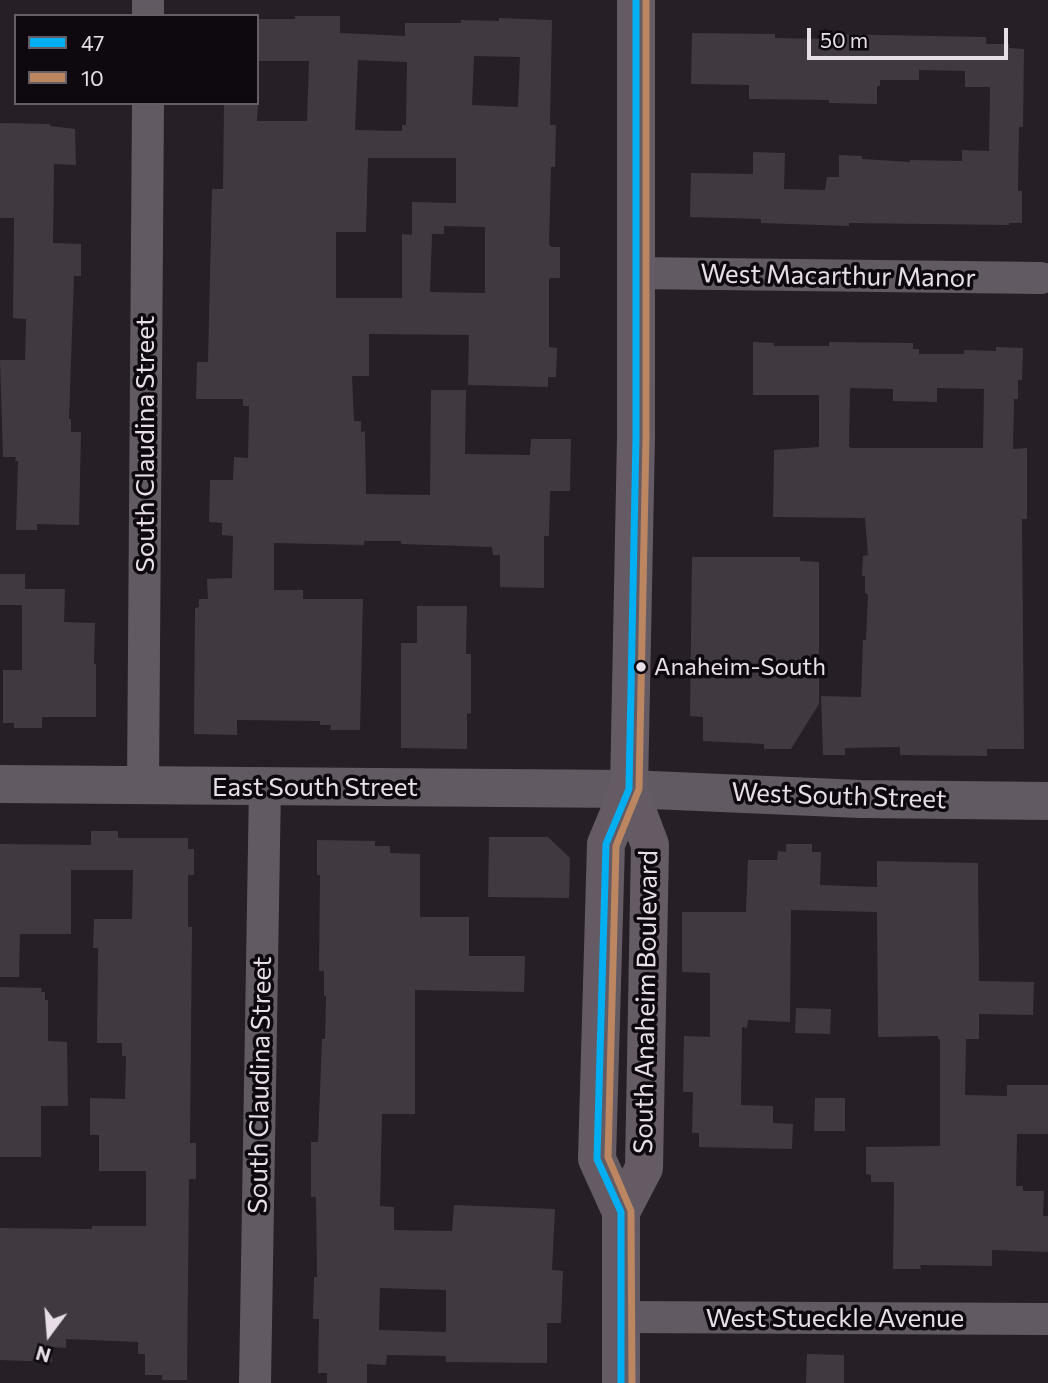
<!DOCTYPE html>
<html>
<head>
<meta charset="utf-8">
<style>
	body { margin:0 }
	#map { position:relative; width:1048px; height:1383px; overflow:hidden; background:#261f26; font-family:Commissioner,sans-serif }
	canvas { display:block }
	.legend { position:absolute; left:14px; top:14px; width:245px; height:91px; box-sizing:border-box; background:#0e090e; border:2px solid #655e65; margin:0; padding:9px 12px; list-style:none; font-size:21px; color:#e7dee7 }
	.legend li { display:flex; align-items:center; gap:14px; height:35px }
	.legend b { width:35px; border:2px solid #655e65 }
	.north { position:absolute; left:14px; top:1299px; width:70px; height:70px; -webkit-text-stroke:5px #0e090e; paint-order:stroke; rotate:196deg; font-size:19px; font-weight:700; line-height:28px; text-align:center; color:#e7dee7 }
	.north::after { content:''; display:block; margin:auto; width:24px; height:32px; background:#e7dee7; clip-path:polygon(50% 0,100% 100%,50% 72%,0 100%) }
	.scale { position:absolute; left:807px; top:28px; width:201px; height:32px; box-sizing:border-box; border:4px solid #e7dee7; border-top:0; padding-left:9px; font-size:21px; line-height:24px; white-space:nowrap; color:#e7dee7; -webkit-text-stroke:5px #0e090e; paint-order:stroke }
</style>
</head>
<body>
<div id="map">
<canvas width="1048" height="1383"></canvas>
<ul class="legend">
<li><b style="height:9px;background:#00aff2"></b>47</li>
<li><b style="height:9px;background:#bb8660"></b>10</li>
</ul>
<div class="north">N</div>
<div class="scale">50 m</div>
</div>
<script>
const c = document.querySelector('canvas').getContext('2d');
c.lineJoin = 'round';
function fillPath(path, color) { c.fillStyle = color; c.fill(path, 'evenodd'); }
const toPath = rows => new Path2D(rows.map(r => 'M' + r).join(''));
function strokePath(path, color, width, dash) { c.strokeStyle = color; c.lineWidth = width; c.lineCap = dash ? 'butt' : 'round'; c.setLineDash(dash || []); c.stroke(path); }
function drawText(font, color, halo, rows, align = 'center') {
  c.font = font + ' Commissioner,sans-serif'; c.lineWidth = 7; c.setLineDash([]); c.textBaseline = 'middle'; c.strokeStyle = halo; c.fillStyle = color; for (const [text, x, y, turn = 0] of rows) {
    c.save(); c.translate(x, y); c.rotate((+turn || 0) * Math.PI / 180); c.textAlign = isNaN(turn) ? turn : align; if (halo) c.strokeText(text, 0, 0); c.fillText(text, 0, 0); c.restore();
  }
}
fillPath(toPath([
	[295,16,340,16,340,33,405,36,405,23,461,23,461,20,499,21,499,18,552,20,550,125,556,125,555,167,551,167,549,244,551,247,560,247,560,278,550,278,549,280,549,347,557,348,556,377,548,377,548,387,468,385,469,335,369,334,369,376,352,376,354,421,361,421,361,432,365,431,366,494,430,495,431,390,466,390,465,454,530,455,531,439,571,439,570,491,550,491,549,536,544,536,544,588,500,587,500,555,493,555,492,547,401,544,401,541,364,541,364,545,274,543,274,590,303,590,303,599,363,599,360,730,330,730,331,725,320,725,320,721,237,720,237,735,194,734,195,608,199,607,199,599,208,599,207,579,232,578,233,536,222,535,222,523,209,522,210,480,233,480,234,457,248,458,249,406,243,406,243,399,196,399,197,362,208,362,212,189,223,189,224,103,258,103,257,121,307,121,309,61,259,61,259,19,295,19],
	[474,56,520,57,518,107,472,105],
	[358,60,407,62,406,125,402,125,402,131,355,130],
	[368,158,456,158,456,203,412,202,412,235,402,234,402,298,336,298,336,232,366,232],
	[444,226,485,227,485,293,430,292,432,234,444,234],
	[692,33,775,34,775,38,827,39,827,34,986,37,986,44,1009,44,1009,48,1024,49,1023,127,1019,127,1018,191,1022,191,1022,223,1009,223,1009,225,849,223,849,226,761,223,761,219,690,217,691,173,753,174,753,152,785,153,784,189,825,190,827,177,839,177,839,155,862,156,862,159,910,162,910,160,962,161,962,150,989,151,990,87,965,87,965,71,919,70,919,80,880,80,880,86,877,86,877,104,829,103,829,100,749,99,749,85,691,84],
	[0,123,50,124,50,126,75,129,76,165,54,164,53,243,81,244,81,276,74,276,69,419,71,419,71,432,81,432,79,525,37,524,37,530,16,530,18,461,15,461,16,457,3,457,0,360,25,360,26,319,13,318,14,218,0,218],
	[753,342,774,343,774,346,829,346,829,342,913,343,913,349,919,349,919,354,964,354,964,350,996,351,996,347,1023,348,1022,380,1018,380,1018,399,1014,399,1013,449,1027,448,1027,519,1022,519,1024,749,987,749,987,756,900,755,900,747,845,748,845,755,823,755,821,696,861,697,863,640,866,640,868,595,865,592,865,576,862,576,863,556,868,555,865,518,773,517,774,450,819,447,819,395,753,395],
	[850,388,893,389,893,401,937,402,937,388,984,389,983,448,851,448,849,446],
	[692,557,800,557,800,561,819,562,819,704,791,749,764,749,764,744,703,741,703,717,690,716],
	[0,574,25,574,25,589,65,589,64,622,95,623,94,664,96,664,96,717,42,717,42,728,14,728,14,723,3,723,3,670,22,670,22,605,0,605],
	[417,606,467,606,466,654,471,654,471,714,467,713,467,749,401,748,401,643,417,643],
	[91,831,118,831,118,838,188,838,188,849,194,849,194,875,188,875,188,927,192,927,190,1143,196,1143,196,1179,189,1179,187,1380,162,1380,162,1375,145,1375,145,1354,138,1354,138,1342,66,1339,66,1348,52,1347,52,1362,0,1360,0,1228,92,1229,92,1226,146,1226,146,1171,99,1171,99,1135,90,1135,90,1098,125,1099,126,1056,122,1056,122,1043,97,1043,98,948,93,948,94,919,132,919,133,870,71,870,71,934,20,934,19,977,0,977,0,844,91,845],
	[489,837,548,837,570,858,569,898,488,897],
	[317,840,375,841,375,846,390,846,390,853,420,854,420,917,469,917,469,956,525,956,524,992,415,990,415,1114,382,1114,380,1206,394,1207,394,1230,452,1231,454,1205,555,1209,552,1270,563,1271,561,1323,547,1323,547,1363,446,1362,446,1356,387,1355,386,1365,367,1364,367,1383,327,1383,327,1373,318,1373,319,1319,313,1319,314,1277,317,1277,316,1197,311,1197,311,1142,318,1142,322,1039,325,1039,326,996,324,996,324,971,319,971,320,875,317,875],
	[380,1288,446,1290,446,1332,379,1330],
	[786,844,812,844,812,852,821,852,820,885,877,887,877,861,978,863,979,981,1034,982,1033,1015,979,1014,979,1039,966,1039,965,1095,1007,1096,1007,1085,1048,1085,1048,1134,1017,1134,1016,1186,1023,1186,1023,1191,1044,1191,1043,1216,1048,1216,1048,1252,992,1250,992,1266,920,1265,921,1269,893,1269,894,1182,871,1182,871,1175,866,1174,866,1147,940,1146,940,1039,938,1039,938,1036,878,1037,877,912,791,910,790,1022,748,1020,747,1028,742,1027,741,1105,773,1106,773,1123,793,1124,792,1149,699,1147,699,1133,692,1133,693,1092,683,1092,684,1036,710,1037,710,973,682,972,682,912,746,912,748,860,777,860,778,851,786,852],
	[0,987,42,988,41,992,45,992,45,1000,48,1000,48,1041,67,1042,68,1106,41,1106,41,1157,0,1157],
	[796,1008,831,1009,830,1034,795,1033],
	[815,1098,845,1098,845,1131,814,1131],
	[807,1354,844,1355,844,1383,806,1383]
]), '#403a40');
strokePath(toPath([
	[148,16,148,0],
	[636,273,1041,278],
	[143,785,148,103],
	[622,1317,1048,1319],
	[255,1383,265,786]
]), '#625a62', 32);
strokePath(toPath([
	[0,784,629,789,860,799,1048,801]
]), '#625a62', 38);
strokePath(toPath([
	[621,1212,644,1168,650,845,629,789,636,437,636,0],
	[621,1383,621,1212,597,1159,606,844,629,789]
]), '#655b65', 38);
strokePath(toPath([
	[621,1383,621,1212,597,1159,606,844,629,789,636,437,636,0]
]), '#00aff2', 7);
strokePath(toPath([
	[632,1383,631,1211,608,1157,616,846,639,789,646,437,646,0]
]), '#bb8660', 7);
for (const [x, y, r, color] of [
	[641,667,6,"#e7dee7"]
]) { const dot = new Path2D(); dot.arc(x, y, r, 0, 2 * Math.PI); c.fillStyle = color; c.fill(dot); strokePath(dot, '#0e090e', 2.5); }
drawText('24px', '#e7dee7', '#0e090e', [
	["Anaheim-South",654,667]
], 'left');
drawText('26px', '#e7dee7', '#0e090e', [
	["West Macarthur Manor",838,276,1],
	["South Claudina Street",145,444,-90],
	["East South Street",315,787],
	["West South Street",839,796,2],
	["South Anaheim Boulevard",646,1002,-89],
	["South Claudina Street",260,1085,-89],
	["West Stueckle Avenue",835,1318]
]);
</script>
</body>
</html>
